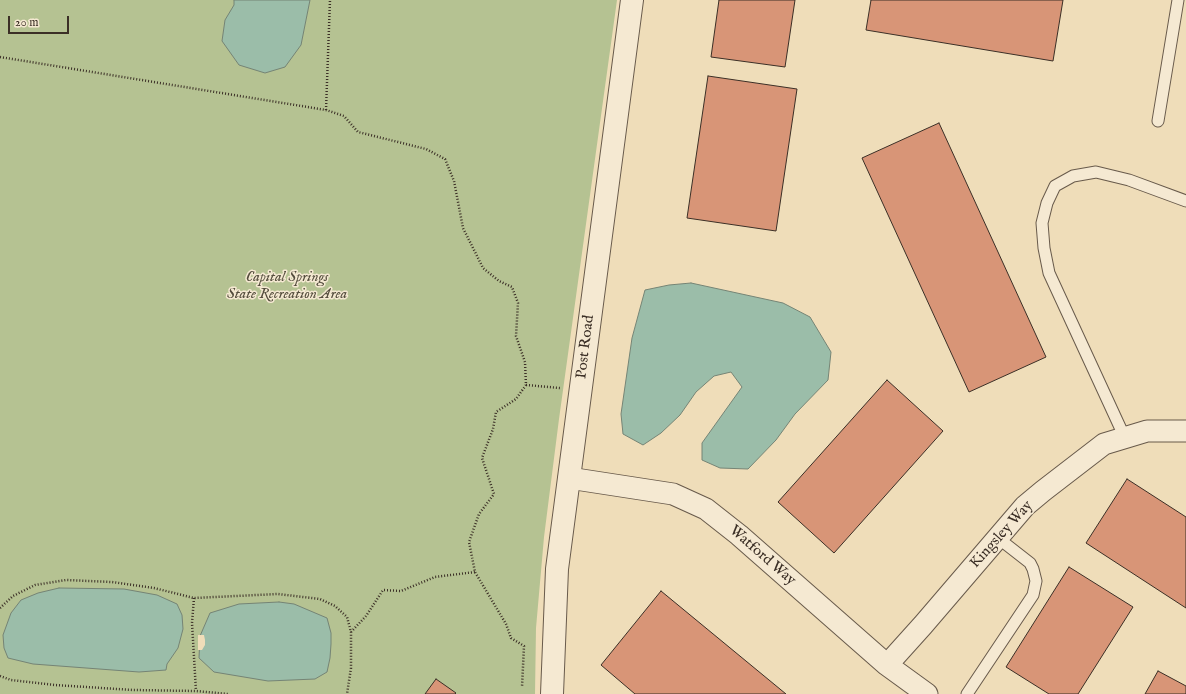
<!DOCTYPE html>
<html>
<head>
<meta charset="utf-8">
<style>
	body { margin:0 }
	#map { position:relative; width:1186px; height:694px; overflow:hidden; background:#efddb9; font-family:"IM FELL English",serif }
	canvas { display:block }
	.scale { position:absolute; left:8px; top:16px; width:61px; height:18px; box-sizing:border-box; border:2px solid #3b2f26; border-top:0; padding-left:5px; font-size:12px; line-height:14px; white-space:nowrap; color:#3b2f26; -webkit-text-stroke:3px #f5e9d2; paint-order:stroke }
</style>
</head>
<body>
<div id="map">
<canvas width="1186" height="694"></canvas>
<div class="scale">20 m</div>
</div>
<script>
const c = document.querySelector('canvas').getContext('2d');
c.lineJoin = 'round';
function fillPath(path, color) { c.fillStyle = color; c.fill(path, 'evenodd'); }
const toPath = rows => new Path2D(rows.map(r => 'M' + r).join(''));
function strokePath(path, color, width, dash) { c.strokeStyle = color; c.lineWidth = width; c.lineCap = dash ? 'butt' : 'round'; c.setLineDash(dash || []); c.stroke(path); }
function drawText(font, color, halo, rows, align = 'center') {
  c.font = font + ' "IM FELL English",serif'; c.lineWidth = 3; c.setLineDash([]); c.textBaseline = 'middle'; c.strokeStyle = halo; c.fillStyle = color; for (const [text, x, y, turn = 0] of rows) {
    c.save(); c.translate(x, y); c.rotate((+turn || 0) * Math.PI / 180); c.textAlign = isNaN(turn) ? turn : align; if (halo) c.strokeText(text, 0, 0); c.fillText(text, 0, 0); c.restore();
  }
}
fillPath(toPath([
	[0,0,617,0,559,419,544,537,536,628,535,694,0,694]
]), '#b5c292');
const water = toPath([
	[234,0,310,0,301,45,285,67,265,73,239,65,222,41,225,20,234,5,234,0],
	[691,283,783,303,810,317,831,352,828,380,795,414,776,440,748,469,720,468,702,460,702,443,742,387,731,372,714,376,696,392,680,415,661,433,643,445,623,434,621,414,632,338,645,290,669,285,691,283],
	[59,588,124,589,157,595,177,604,182,615,183,629,178,648,167,664,166,670,139,672,33,664,8,658,4,648,3,635,11,613,21,600,38,593,59,588],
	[279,602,294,604,327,618,331,633,331,644,330,658,327,672,315,679,268,681,214,672,199,658,200,636,210,613,239,604,279,602]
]);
fillPath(water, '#9bbda9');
strokePath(water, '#758475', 1);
fillPath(toPath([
	[198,635,204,635,205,640,205,645,202,650,198,650]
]), '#efddb9');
const building = toPath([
	[719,0,795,0,785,67,711,57,719,0],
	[871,0,1063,0,1053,61,866,30,871,0],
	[708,76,797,89,776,231,687,218,708,76],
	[939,123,1046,357,969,392,862,158,939,123],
	[887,380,943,431,834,553,778,502,887,380],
	[1127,479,1186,517,1186,608,1086,543,1127,479],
	[1069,567,1133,607,1078,694,1049,694,1006,667,1069,567],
	[661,591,786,694,635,694,601,665,661,591],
	[1158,671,1186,686,1186,694,1145,694,1158,671],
	[436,679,456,693,455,694,425,694,436,679]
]);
fillPath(building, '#d89577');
strokePath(building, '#3b2f26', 1);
const service = toPath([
	[1158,121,1178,0],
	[1125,438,1049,273,1044,248,1042,223,1047,203,1055,186,1073,176,1096,172,1129,180,1186,201],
	[967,694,1033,595,1036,581,1033,569,1030,563,998,538]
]);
const minor = toPath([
	[569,478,673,494,706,509,739,535,887,665,927,694],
	[887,665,923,625,1025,506,1043,491,1104,444,1147,431,1186,431]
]);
const tertiary = toPath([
	[552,694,557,569,632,0]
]);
strokePath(service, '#685a4b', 13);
strokePath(minor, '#685a4b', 23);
strokePath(tertiary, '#685a4b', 24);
strokePath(toPath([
	[0,57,326,110,344,116,358,132,426,149,445,159,454,181,463,228,483,268,499,281,512,287,518,303,516,336,525,362,526,385,516,399,496,412,493,429,482,458,494,494,479,514,469,542,475,572,506,624,511,638,524,646,522,687],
	[326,110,330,0],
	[526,385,560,388],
	[194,598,192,623,196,691],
	[0,608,13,596,35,585,66,580,112,582,154,588,194,598,278,594,320,599,335,606,347,617,351,632,351,668,347,694],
	[351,632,366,616,383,590,401,591,435,577,475,572],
	[0,676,11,680,55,685,133,690,196,691,228,694]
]), '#3b2f26', 2.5, [1, 2]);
strokePath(service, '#f5e9d2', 11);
strokePath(minor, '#f5e9d2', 21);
strokePath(tertiary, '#f5e9d2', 22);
drawText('italic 15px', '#534c3c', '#f5e9d2', [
	["Capital Springs",287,278],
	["State Recreation Area",287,295]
]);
drawText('15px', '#3b2f26', '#f5e9d2', [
	["Post Road",586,347,-83],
	["Kingsley Way",1002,535,-48],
	["Watford Way",762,556,41]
]);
</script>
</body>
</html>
